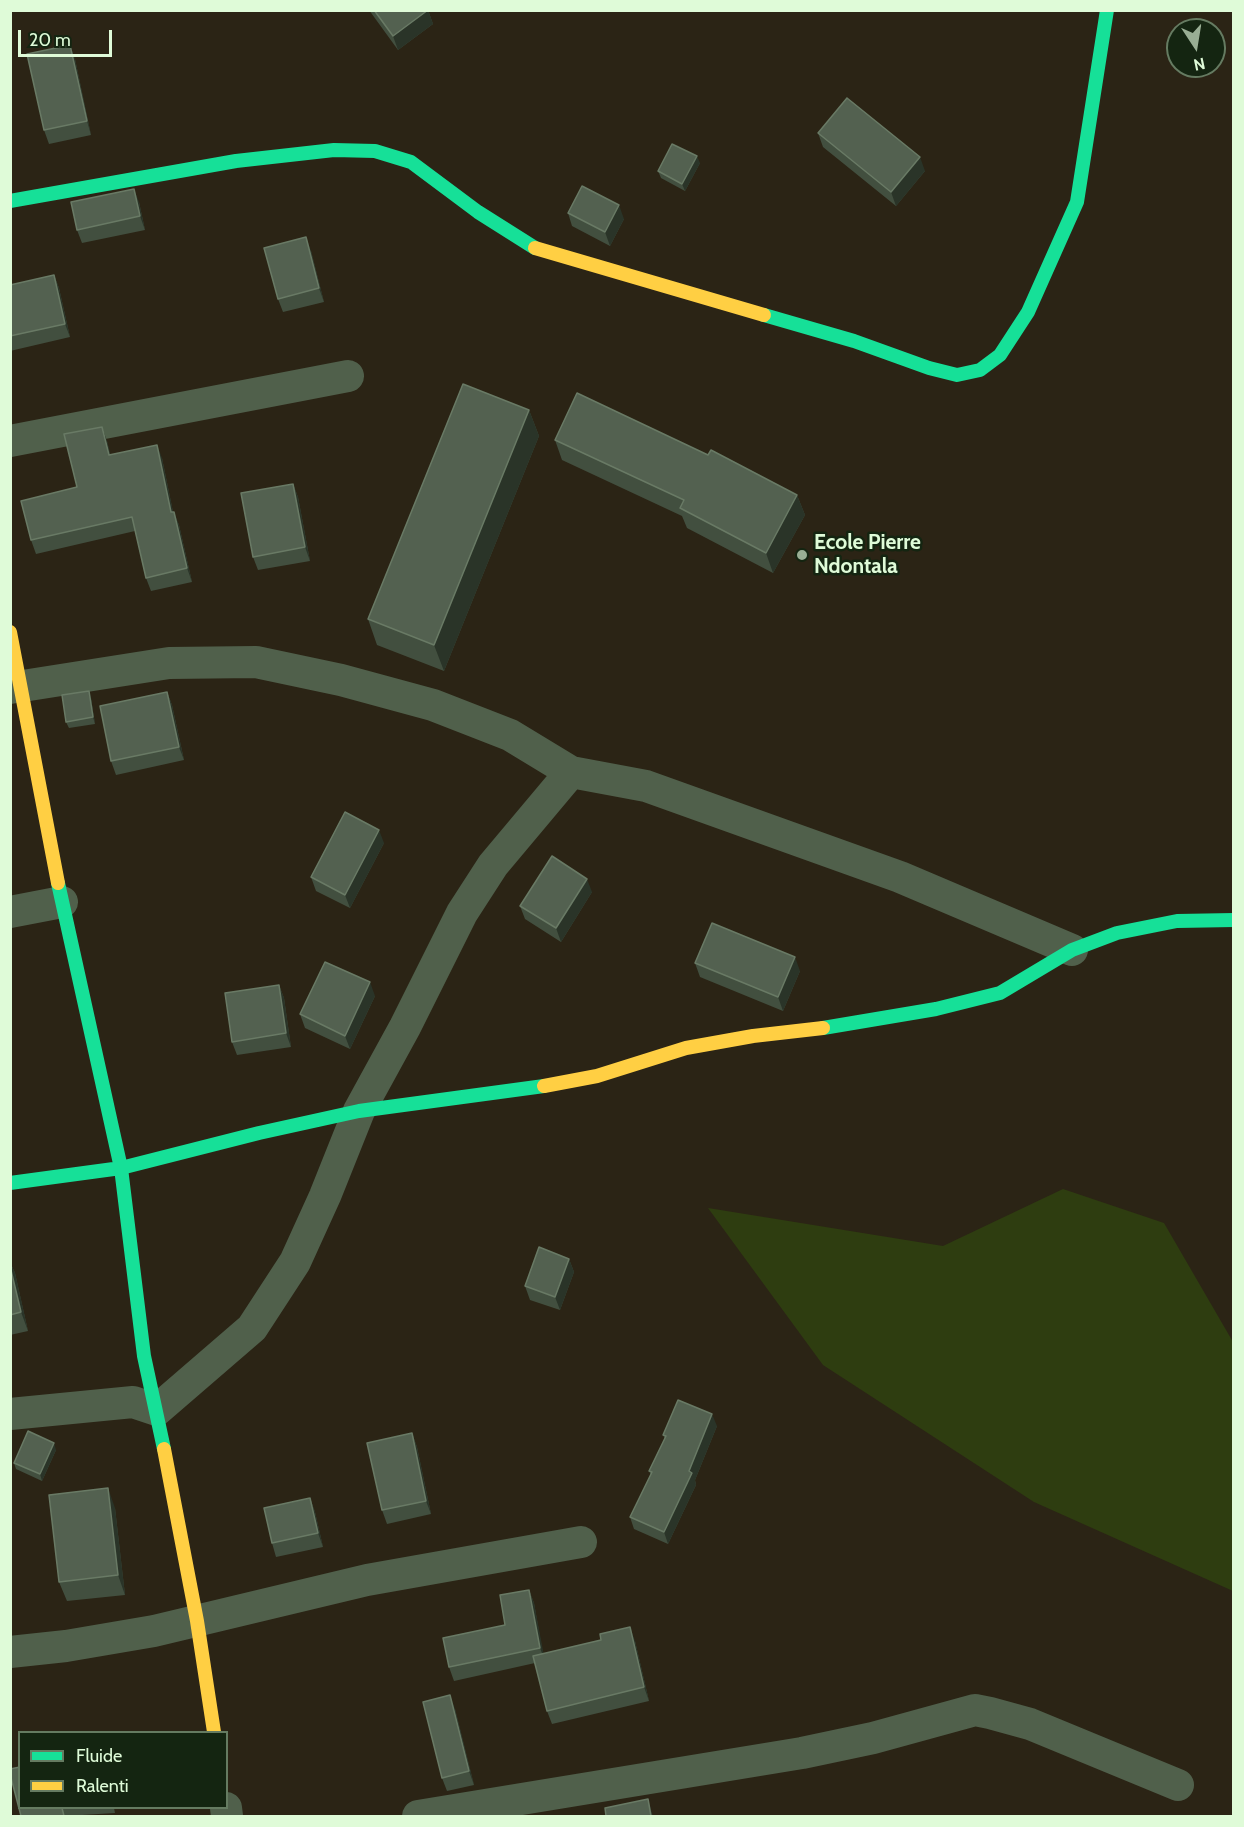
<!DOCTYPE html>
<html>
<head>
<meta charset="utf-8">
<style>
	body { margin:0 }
	#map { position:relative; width:1244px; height:1827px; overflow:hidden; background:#182016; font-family:Cabin,sans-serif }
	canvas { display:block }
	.frame { position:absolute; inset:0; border:12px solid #dffbd8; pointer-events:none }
	.legend { position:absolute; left:18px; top:1731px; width:210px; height:78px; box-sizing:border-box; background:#142511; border:2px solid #657b61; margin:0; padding:8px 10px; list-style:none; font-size:18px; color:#dffbd8 }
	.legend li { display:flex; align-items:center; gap:12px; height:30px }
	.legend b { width:30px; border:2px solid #657b61 }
	.north { position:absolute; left:1166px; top:18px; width:60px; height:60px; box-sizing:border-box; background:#142511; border:2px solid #657b61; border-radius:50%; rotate:168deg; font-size:16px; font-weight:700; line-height:24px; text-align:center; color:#dffbd8 }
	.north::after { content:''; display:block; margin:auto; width:21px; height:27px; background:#99ae94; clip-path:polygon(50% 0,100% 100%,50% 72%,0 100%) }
	.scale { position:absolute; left:18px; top:30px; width:94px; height:27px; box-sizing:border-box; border:3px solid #dffbd8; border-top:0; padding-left:8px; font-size:18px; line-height:21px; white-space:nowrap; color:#dffbd8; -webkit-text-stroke:4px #142511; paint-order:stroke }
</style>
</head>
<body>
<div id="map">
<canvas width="1244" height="1827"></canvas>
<div class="frame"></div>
<ul class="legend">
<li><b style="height:8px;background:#16e098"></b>Fluide</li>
<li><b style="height:8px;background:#ffcf43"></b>Ralenti</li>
</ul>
<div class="north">N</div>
<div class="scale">20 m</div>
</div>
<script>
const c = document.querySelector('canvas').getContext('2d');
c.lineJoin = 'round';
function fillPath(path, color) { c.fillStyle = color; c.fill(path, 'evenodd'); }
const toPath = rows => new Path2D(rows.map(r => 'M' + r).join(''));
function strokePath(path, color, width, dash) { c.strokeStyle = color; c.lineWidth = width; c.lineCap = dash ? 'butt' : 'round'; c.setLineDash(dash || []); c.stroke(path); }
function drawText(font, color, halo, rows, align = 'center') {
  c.font = font + ' Cabin,sans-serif'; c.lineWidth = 5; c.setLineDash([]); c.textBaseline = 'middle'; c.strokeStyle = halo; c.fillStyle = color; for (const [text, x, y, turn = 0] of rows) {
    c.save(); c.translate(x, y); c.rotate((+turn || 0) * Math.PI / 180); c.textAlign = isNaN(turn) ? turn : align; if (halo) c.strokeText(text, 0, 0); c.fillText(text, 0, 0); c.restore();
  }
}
fillPath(toPath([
	[11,11,1233,11,1233,1816,11,1816],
	[1178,30,1214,30,1214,66,1178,66],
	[20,1732,226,1732,226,1808,20,1808]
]), '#2b2415');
fillPath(toPath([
	[1063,1189,1164,1223,1233,1342,1233,1591,1034,1502,823,1365,708,1208,943,1246]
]), '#2e3d10');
strokePath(toPath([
	[10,441,348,376],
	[10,688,169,663,256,662,341,680,433,705,510,735,571,772,646,786,900,877,1072,950],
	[10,912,62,902],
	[10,1414,133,1402,157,1410,252,1328,295,1262,325,1196,359,1111,405,1027,462,913,493,865,571,772],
	[10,1652,66,1646,154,1631,367,1580,581,1542],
	[226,1808,227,1816],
	[418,1816,802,1753,873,1738,975,1710,990,1713,1030,1724,1178,1785]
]), '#50604b', 32);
strokePath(toPath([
	[10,201,236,161,334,150,375,151,411,162,478,212,535,248],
	[764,315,854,341,929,368,957,375,980,370,1000,355,1028,312,1077,202,1107,10],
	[58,883,121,1168,144,1356,164,1449],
	[823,1028,936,1009,1000,993,1072,950,1117,933,1177,921,1234,920],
	[10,1183,121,1168,259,1133,359,1111,544,1086]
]), '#16e098', 14);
strokePath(toPath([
	[535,248,764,315],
	[10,632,58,883],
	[544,1086,597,1076,686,1048,753,1036,823,1028],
	[164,1449,197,1621,214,1732]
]), '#ffcf43', 14);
fillPath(toPath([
	[369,10,428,10,433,24,398,50],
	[75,59,91,135,49,144,44,130],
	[818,133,925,171,896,206,823,147],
	[700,163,685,191,661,178,658,171],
	[139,202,145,230,82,243,77,230],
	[568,213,624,219,610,246,572,226],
	[311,251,324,302,283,312,278,299],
	[54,275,59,288,70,337,10,351,10,285],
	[529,410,539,436,444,671,377,645,368,619],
	[555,440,708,455,797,495,805,515,773,573,687,528,682,516,562,460],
	[107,441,110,455,162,458,173,512,179,525,192,582,151,591,146,578,135,531,36,554,31,540,77,487],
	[293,484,298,497,310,561,258,570,253,557],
	[167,692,172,705,184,760,116,775,111,761],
	[91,698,95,724,69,728,66,722],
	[384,843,350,908,316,891,311,877],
	[592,892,561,942,525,919,520,906],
	[695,963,800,971,783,1011,700,977],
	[279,985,284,998,291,1047,237,1055,232,1042],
	[375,996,350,1049,305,1028,300,1014],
	[569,1259,574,1272,560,1310,530,1300,525,1286],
	[10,1262,15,1273,28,1331,10,1335],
	[717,1426,695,1480,696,1485,668,1544,634,1529,630,1517,651,1475,649,1471,665,1439,663,1435],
	[412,1433,417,1447,431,1514,387,1524,382,1510],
	[56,1450,42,1481,16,1469,14,1463],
	[310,1498,315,1512,323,1547,276,1557,272,1543],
	[115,1508,125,1595,67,1601,59,1582],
	[529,1590,534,1603,543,1654,635,1641,649,1701,552,1724,547,1711,535,1663,454,1681,449,1667,505,1625],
	[455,1709,474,1785,447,1791,442,1778],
	[20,1808,114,1808,115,1813,66,1816]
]), '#424f3f');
fillPath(toPath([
	[428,10,433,24,398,50,393,36],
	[70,45,75,59,91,135,87,121],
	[697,156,700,163,685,191,682,184],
	[920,157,925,171,896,206,891,192],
	[134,189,139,202,145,230,140,216],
	[619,205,624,219,610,246,605,232],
	[306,237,311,251,324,302,319,288],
	[54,275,59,288,70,337,65,324],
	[529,410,539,436,444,671,434,645],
	[102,427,107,441,114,468,109,455],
	[157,445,162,458,176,526,171,512],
	[293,484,298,497,310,561,305,547],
	[797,495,805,515,773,573,766,553],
	[174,512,179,525,192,582,187,568],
	[89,691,91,698,95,724,93,717],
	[167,692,172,705,184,760,179,747],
	[379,830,384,843,350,908,345,895],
	[587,879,592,892,561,942,556,928],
	[795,957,800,971,783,1011,778,997],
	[370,982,375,996,350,1049,345,1036],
	[279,985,284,998,291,1047,286,1033],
	[569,1259,574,1272,560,1310,555,1297],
	[10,1262,15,1273,28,1331,21,1312,10,1266],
	[712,1414,717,1426,695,1480,696,1485,668,1544,664,1532],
	[412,1433,417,1447,431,1514,426,1501],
	[54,1443,56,1450,42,1481,40,1474],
	[108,1488,115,1508,125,1595,118,1575],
	[310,1498,315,1512,323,1547,318,1533],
	[529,1590,534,1603,545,1661,540,1648],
	[630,1627,635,1641,649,1701,644,1687],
	[450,1695,455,1709,474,1785,469,1771],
	[648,1799,652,1813,653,1816,651,1816]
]), '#2a3428');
const building = toPath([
	[374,10,428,10,393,36,374,10],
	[70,45,87,121,44,130,27,54,70,45],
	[847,98,920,157,891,192,818,133,847,98],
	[672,144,697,156,682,184,658,171,672,144],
	[582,186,619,205,605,232,568,213,582,186],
	[134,189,140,216,77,230,71,202,134,189],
	[306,237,319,288,278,299,264,248,306,237],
	[54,275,65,324,10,336,10,285,54,275],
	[463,384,529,410,434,645,368,619,463,384],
	[577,393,708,455,711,450,797,495,766,553,680,508,684,500,555,440,577,393],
	[102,427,109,455,157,445,171,512,174,512,187,568,146,578,132,517,31,540,21,501,77,487,64,434,102,427],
	[293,484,305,547,253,557,241,493,293,484],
	[89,691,93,717,66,722,62,695,89,691],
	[167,692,179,747,111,761,100,706,167,692],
	[345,812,379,830,345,895,311,877,345,812],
	[552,856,587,879,556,928,520,906,552,856],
	[712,923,795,957,778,997,695,963,712,923],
	[325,962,370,982,345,1036,300,1014,325,962],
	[279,985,286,1033,232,1042,225,993,279,985],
	[539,1247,569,1259,555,1297,525,1286,539,1247],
	[10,1266,21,1312,10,1315,10,1266],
	[678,1400,712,1414,689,1471,692,1473,664,1532,630,1517,652,1472,649,1471,666,1436,663,1435,678,1400],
	[28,1431,54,1443,40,1474,14,1463,28,1431],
	[412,1433,426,1501,382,1510,367,1443,412,1433],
	[108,1488,118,1575,59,1582,49,1495,108,1488],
	[310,1498,318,1533,272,1543,264,1508,310,1498],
	[529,1590,540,1648,449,1667,443,1638,505,1625,500,1595,529,1590],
	[630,1627,644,1687,547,1711,533,1656,601,1640,600,1634,630,1627],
	[450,1695,469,1771,442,1778,423,1702,450,1695],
	[20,1767,20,1808,62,1808,64,1816,21,1816,10,1774,10,1769,20,1767],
	[648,1799,651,1816,606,1816,605,1808,648,1799]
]);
fillPath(building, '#536150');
strokePath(building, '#697a65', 1.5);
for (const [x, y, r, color] of [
	[802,555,6,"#99ae94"]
]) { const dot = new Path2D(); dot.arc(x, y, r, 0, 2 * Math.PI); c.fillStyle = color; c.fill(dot); strokePath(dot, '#142511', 2); }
drawText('bold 21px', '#dffbd8', '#142511', [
	["Ecole Pierre",814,543],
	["Ndontala",814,567]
], 'left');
</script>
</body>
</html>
